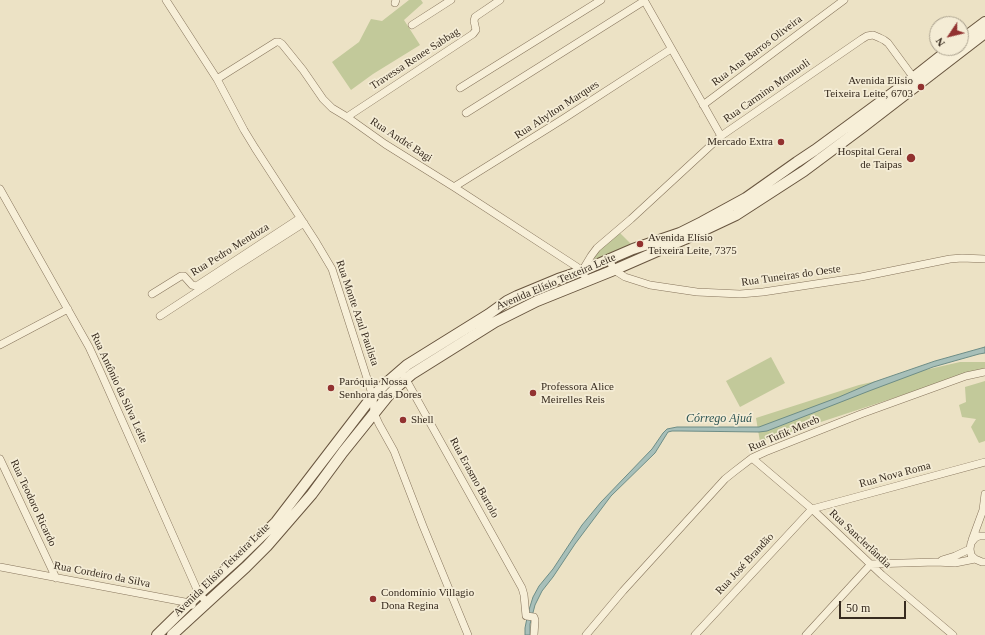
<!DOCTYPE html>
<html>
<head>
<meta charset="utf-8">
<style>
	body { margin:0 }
	#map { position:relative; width:985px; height:635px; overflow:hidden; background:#ece2c5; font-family:Georgia,serif }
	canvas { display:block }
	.north { position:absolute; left:929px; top:16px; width:40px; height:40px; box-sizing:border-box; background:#f4ecd5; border:1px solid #a89f8c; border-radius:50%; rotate:235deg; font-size:11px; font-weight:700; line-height:16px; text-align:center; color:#372b1f }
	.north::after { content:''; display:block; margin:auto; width:14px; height:18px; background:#923230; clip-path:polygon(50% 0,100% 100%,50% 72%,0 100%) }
	.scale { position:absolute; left:839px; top:601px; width:67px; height:18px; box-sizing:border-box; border:2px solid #372b1f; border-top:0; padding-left:5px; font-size:12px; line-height:14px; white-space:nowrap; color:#372b1f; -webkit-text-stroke:3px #f4ecd5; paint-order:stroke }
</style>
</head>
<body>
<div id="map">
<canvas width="985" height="635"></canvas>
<div class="north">N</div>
<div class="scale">50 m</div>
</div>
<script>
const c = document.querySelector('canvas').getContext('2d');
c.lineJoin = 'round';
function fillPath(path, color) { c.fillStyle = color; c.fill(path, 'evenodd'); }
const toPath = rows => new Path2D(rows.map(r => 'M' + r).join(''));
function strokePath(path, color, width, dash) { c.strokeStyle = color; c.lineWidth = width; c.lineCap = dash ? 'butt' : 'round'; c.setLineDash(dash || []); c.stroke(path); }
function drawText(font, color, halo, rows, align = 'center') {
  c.font = font + ' Georgia,serif'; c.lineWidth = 3.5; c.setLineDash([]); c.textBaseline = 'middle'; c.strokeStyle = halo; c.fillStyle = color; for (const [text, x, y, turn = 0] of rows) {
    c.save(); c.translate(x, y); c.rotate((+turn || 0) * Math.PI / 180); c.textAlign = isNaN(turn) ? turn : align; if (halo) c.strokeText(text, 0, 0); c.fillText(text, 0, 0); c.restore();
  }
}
fillPath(toPath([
	[409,0,421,0,423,3,404,20,420,45,373,74,351,90,332,62,359,42,371,19,382,21],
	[617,230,636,249,580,272],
	[771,357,785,383,740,407,726,381],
	[960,362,985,362,985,368,760,442,756,418,859,385],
	[985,381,985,441,979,443,971,427,976,419,962,417,959,405,966,402,965,387]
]), '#c2c99a');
const water = toPath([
	[985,347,985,353,979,354,933,367,869,391,767,431,759,432,681,431,672,431,668,432,655,453,611,496,575,544,553,577,542,591,535,605,530,624,530,635,525,635,525,628,528,613,533,597,539,586,553,569,582,525,601,502,652,449,663,433,667,429,677,427,759,427,839,397,874,382,935,361,985,347]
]);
fillPath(water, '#a7bfb9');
strokePath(water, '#6e8d86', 1);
const street = toPath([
	[166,0,217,79,244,130,255,148,316,242,332,269,373,397,374,413,379,424,394,451,423,526,468,635],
	[644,0,721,136],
	[395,3,396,0],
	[412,25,451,0],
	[217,79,276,42,279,42,282,44,303,70,323,99,332,108,347,117,385,144,454,187,577,267,582,271,587,281],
	[460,88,601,0],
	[703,105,844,0],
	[466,113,644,1],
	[347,117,473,34,476,30,474,21,475,17,500,0],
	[454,187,563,119,671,49],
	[0,189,89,347,101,373,199,594,207,602],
	[609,259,614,270,625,277,650,285,697,292,740,294,763,292,861,277,950,259,962,258,985,259],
	[582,271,591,256,597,248,631,219,721,136,862,39,867,36,873,35,880,38,884,40,888,43,916,81],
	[152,294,181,276,184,276,192,285,196,286,198,285,300,218],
	[160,316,232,269,304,223],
	[0,345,68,309],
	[404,376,522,588,524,595,526,616,534,617,535,620,534,635],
	[752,458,812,509,882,575,953,635],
	[0,459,56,578],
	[985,536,979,536,975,538,971,543,970,549,971,555,975,559,982,562,985,562],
	[972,540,983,510,985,494],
	[942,560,955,556,970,549],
	[0,567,190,603,192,605],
	[586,635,623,591,725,479,735,471,752,458,765,452,861,414,966,376,985,372],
	[695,635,812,509,985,462],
	[806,635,871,564,936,562,955,563,975,559]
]);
const secondary = toPath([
	[961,40,985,22],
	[157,635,199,594,239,558,276,522,368,402,384,385,407,365,489,314,507,301,517,296,558,279,582,271,633,249,680,233,702,222,746,198,797,162,815,150,913,78,951,48],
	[172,635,198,611,246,567,267,546,312,494,343,452,388,396,397,387,412,374,495,322,537,301,614,270,685,239,736,215,804,171,863,127,985,33]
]);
strokePath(street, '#86745c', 8);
strokePath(secondary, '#68553f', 12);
strokePath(street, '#f7efd8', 7);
strokePath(secondary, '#f7efd8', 10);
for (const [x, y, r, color] of [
	[921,87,4,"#923230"],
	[781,142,4,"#923230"],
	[911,158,5,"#923230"],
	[640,244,4,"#923230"],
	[331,388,4,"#923230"],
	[533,393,4,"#923230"],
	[403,420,4,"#923230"],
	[373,599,4,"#923230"]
]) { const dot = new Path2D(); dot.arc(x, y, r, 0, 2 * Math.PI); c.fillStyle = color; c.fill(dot); strokePath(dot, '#f4ecd5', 1.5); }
drawText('11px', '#372b1f', '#f4ecd5', [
	["Rua Ana Barros Oliveira",757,51,-37],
	["Travessa Renee Sabbag",415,59,-33],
	["Rua Carmino Montuoli",767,91,-35],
	["Rua Ahylton Marques",557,110,-33],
	["Rua André Bagi",401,140,33],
	["Rua Pedro Mendoza",230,250,-32],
	["Rua Tuneiras do Oeste",791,276,-8],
	["Avenida Elísio Teixeira Leite",556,282,-23],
	["Rua Monte Azul Paulista",357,313,71],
	["Rua Antônio da Silva Leite",119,388,65],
	["Rua Tufik Mereb",784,434,-23],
	["Rua Nova Roma",895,475,-15],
	["Rua Erasmo Bartolo",474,478,61],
	["Rua Teodoro Ricardo",33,503,65],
	["Rua Sanclerlândia",860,539,43],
	["Rua José Brandão",745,564,-47],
	["Avenida Elísio Teixeira Leite",222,570,-44],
	["Rua Cordeiro da Silva",102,575,11]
]);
drawText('11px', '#372b1f', '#f4ecd5', [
	["Avenida Elísio",913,81,"right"],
	["Teixeira Leite, 6703",913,94,"right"],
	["Mercado Extra",773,142,"right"],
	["Hospital Geral",902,152,"right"],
	["de Taipas",902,165,"right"],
	["Avenida Elísio",648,238],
	["Teixeira Leite, 7375",648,251],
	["Paróquia Nossa",339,382],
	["Senhora das Dores",339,395],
	["Professora Alice",541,387],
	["Meirelles Reis",541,400],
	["Shell",411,420],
	["Condomínio Villagio",381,593],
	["Dona Regina",381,606]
], 'left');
drawText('italic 12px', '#2f5654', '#f4ecd5', [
	["Córrego Ajuá",719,419]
]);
</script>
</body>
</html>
